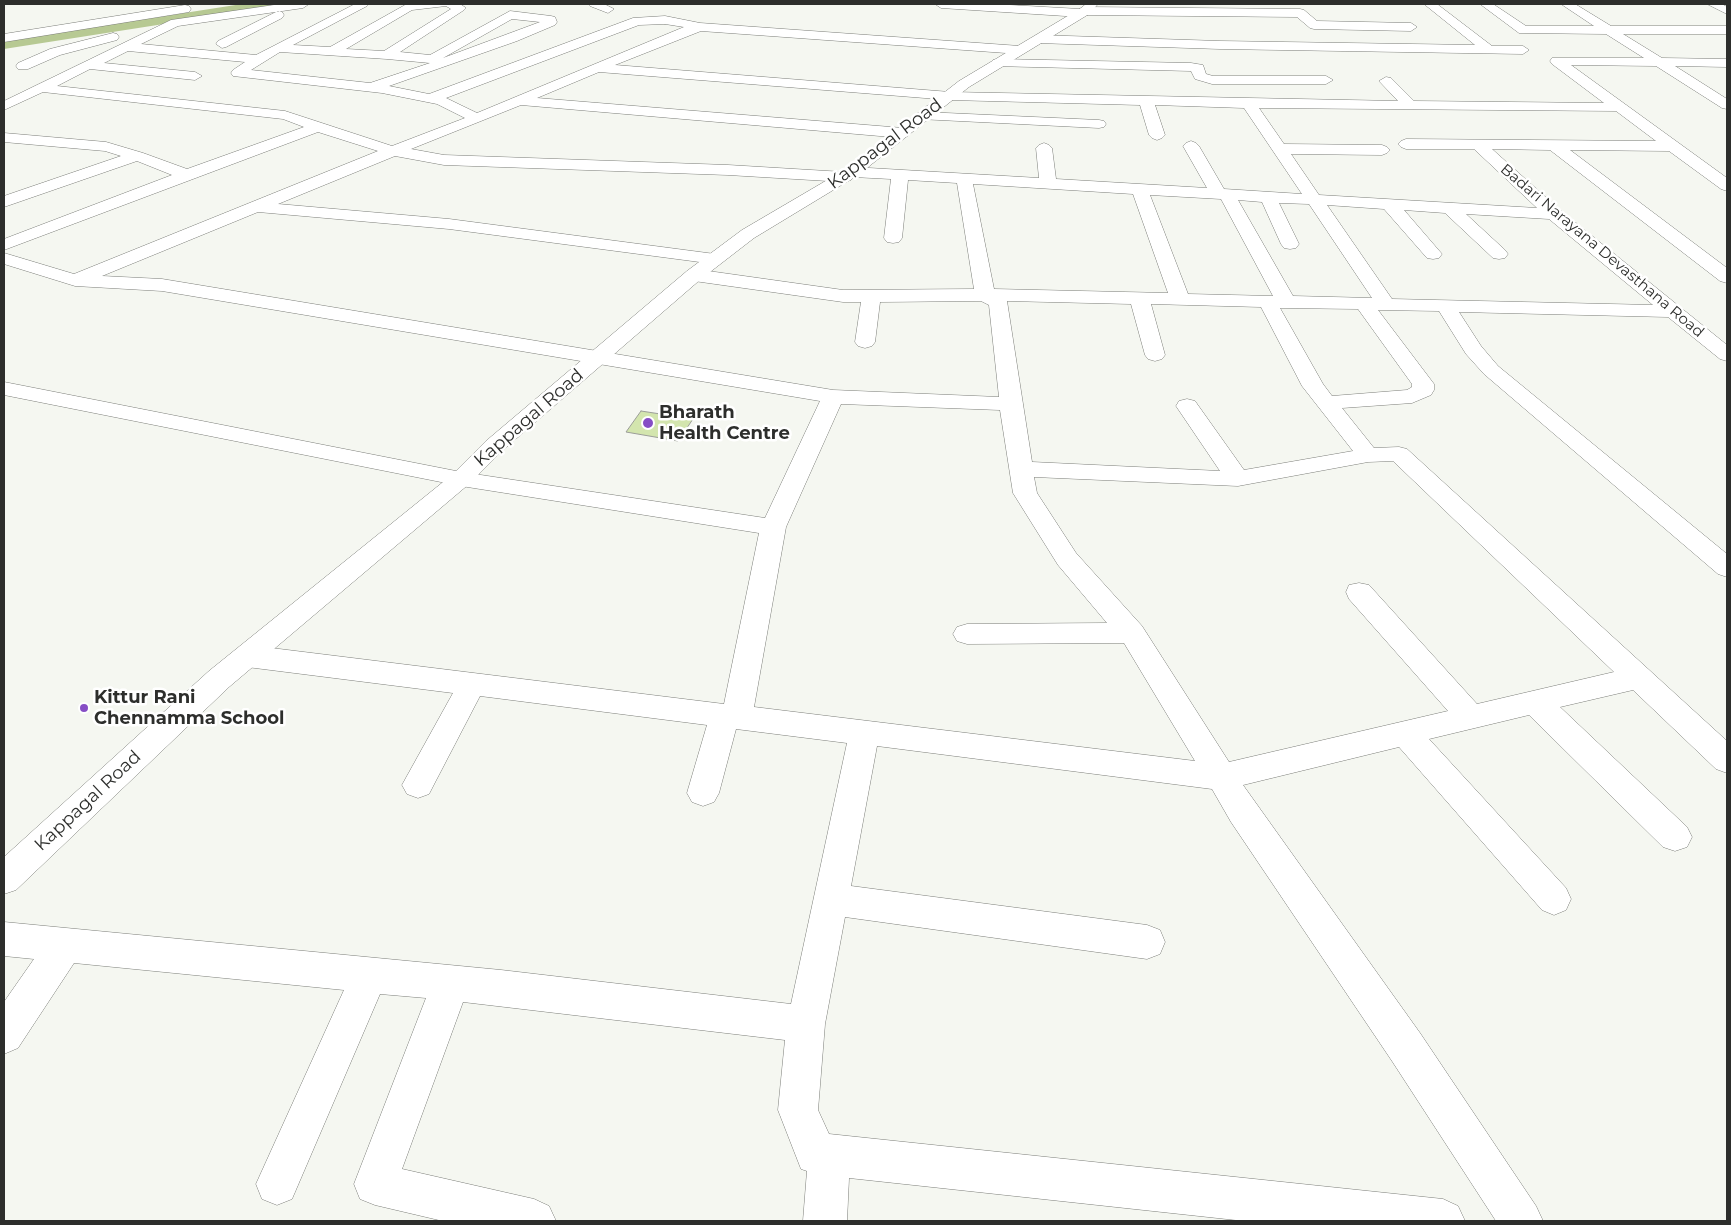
<!DOCTYPE html>
<html>
<head>
<meta charset="utf-8">
<style>
	body { margin:0 }
	#map { position:relative; width:1731px; height:1225px; overflow:hidden; background:#f5f7f1; font-family:Montserrat,sans-serif }
	canvas { display:block }
	.frame { position:absolute; inset:0; border:5px solid #2d2e2c; pointer-events:none }
</style>
</head>
<body>
<div id="map">
<canvas width="1731" height="1225"></canvas>
<div class="frame"></div>
</div>
<script>
const c = document.querySelector('canvas').getContext('2d');
c.lineJoin = 'round';
const toPath = rows => new Path2D(rows.map(r => 'M' + r).join(''));
function fillPath(path, color) { c.fillStyle = color; c.fill(path, 'evenodd'); }
function strokePath(path, color, width, dash) { c.strokeStyle = color; c.lineWidth = width; c.lineCap = dash ? 'butt' : 'round'; c.setLineDash(dash || []); c.stroke(path); }
function drawText(font, color, halo, rows, align = 'center') {
  c.font = font + ' Montserrat,sans-serif'; c.lineWidth = 5; c.setLineDash([]); c.textBaseline = 'middle'; c.strokeStyle = halo; c.fillStyle = color; for (const [text, x, y, turn = 0] of rows) {
    c.save(); c.translate(x, y); c.rotate((+turn || 0) * Math.PI / 180); c.textAlign = isNaN(turn) ? turn : align; if (halo) c.strokeText(text, 0, 0); c.fillText(text, 0, 0); c.restore();
  }
}
fillPath(toPath([
	[242,4,273,4,266,8,4,49,4,41,242,4]
]), '#b7c993');
const building = toPath([
	[641,411,693,419,678,441,626,432,641,411]
]);
fillPath(building, '#d3e5ae');
strokePath(building, '#9b9d98', 1);
const minor = toPath([
	[281,4,309,4,303,8,178,26,141,44,256,55,355,4,369,4,367,6,293,45,330,47,405,5,460,4,466,8,464,10,400,52,430,55,510,11,551,16,555,17,557,22,555,25,517,41,389,86,429,94,633,18,665,16,700,23,1020,46,1026,50,1020,54,701,31,615,65,950,92,1398,101,1379,81,1386,77,1391,78,1414,101,1604,103,1552,64,1550,61,1552,58,1644,58,1606,34,1519,33,1480,4,1493,4,1526,26,1594,26,1561,4,1575,4,1611,26,1727,26,1727,34,1623,34,1662,58,1727,59,1727,67,1675,66,1727,99,1727,109,1722,108,1656,66,1571,65,1727,178,1727,191,1721,189,1669,151,1570,150,1727,268,1727,283,1720,281,1550,150,1492,149,1560,210,1727,345,1727,361,1720,359,1668,317,1459,312,1481,346,1498,366,1727,554,1727,577,1718,574,1484,374,1466,354,1439,311,1378,310,1434,384,1434,390,1431,395,1412,403,1342,408,1374,448,1399,447,1407,449,1727,741,1727,773,1716,769,1633,690,1560,707,1687,827,1692,837,1687,847,1675,851,1663,847,1529,715,1429,739,1566,888,1571,899,1566,910,1554,915,1542,910,1399,747,1243,785,1420,1033,1536,1206,1543,1221,1496,1221,1392,1061,1231,822,1212,789,877,746,851,886,1147,925,1160,930,1165,942,1160,954,1147,959,845,917,825,1024,818,1110,829,1134,1443,1199,1458,1206,1465,1221,1245,1221,849,1178,847,1221,803,1221,807,1171,801,1169,778,1110,785,1040,463,1002,402,1169,534,1199,549,1206,556,1221,443,1221,375,1205,360,1199,354,1184,426,998,380,994,292,1199,277,1205,262,1199,256,1184,344,990,74,963,18,1048,4,1054,4,1002,34,959,4,956,4,922,501,970,791,1004,847,743,736,729,719,793,714,802,703,806,692,802,687,793,707,725,480,696,429,794,418,798,407,794,402,785,453,693,247,667,237,663,233,656,237,649,247,645,724,704,759,533,461,486,4,395,4,382,461,472,765,518,820,401,162,291,75,286,4,264,4,253,74,274,378,151,318,132,4,250,4,239,172,175,137,161,4,207,4,196,121,156,105,151,4,142,4,133,106,142,143,153,187,169,304,127,283,119,43,92,4,110,4,101,171,20,281,4],
	[446,6,451,9,384,51,346,49,412,10,446,6],
	[512,19,540,22,443,58,512,19],
	[665,24,684,27,477,113,446,98,639,25,665,24],
	[128,51,245,62,233,70,231,73,233,76,382,93,437,104,465,118,392,146,285,111,57,86,90,69,195,80,202,76,195,72,104,63,128,51],
	[280,52,387,59,430,63,370,83,251,70,280,52],
	[599,72,950,100,1140,105,1149,135,1152,138,1157,140,1162,138,1165,135,1155,105,1244,108,1302,194,1224,189,1199,146,1196,143,1191,141,1186,143,1183,146,1207,188,1056,179,1052,148,1049,145,1044,143,1039,145,1036,148,1039,178,852,167,846,169,844,172,728,165,444,155,411,149,521,105,903,138,908,136,911,133,908,130,903,128,537,98,599,72],
	[1259,108,1616,111,1656,141,1406,139,1401,141,1398,144,1401,147,1406,149,1474,149,1537,208,1319,195,1291,154,1382,155,1387,153,1390,150,1387,147,1382,145,1284,144,1259,108],
	[395,156,444,165,728,175,845,182,851,180,853,177,891,179,884,238,887,242,893,243,899,242,902,238,908,180,957,183,974,289,843,290,694,269,687,271,685,275,687,279,694,281,843,302,861,302,855,342,858,346,865,348,872,346,875,342,880,302,981,301,989,305,999,397,833,390,162,279,102,276,258,212,449,229,715,264,721,263,724,259,721,255,715,254,449,219,278,204,395,156],
	[973,184,1133,194,1168,293,994,289,973,184],
	[1150,195,1221,199,1273,296,1188,294,1150,195],
	[1238,200,1262,202,1281,244,1284,248,1290,249,1296,248,1299,244,1279,203,1309,204,1372,298,1293,296,1238,200],
	[1327,205,1384,209,1427,258,1433,259,1439,258,1442,254,1404,210,1445,213,1493,258,1499,259,1505,258,1508,254,1505,250,1466,214,1549,219,1653,305,1392,299,1327,205],
	[1007,301,1131,304,1145,355,1148,359,1155,361,1162,359,1165,355,1151,304,1261,307,1302,386,1353,451,1244,470,1195,401,1187,399,1179,401,1176,406,1220,471,1032,462,1007,301],
	[1280,308,1358,309,1412,384,1412,387,1407,390,1332,396,1323,384,1280,308],
	[841,404,1000,410,1013,493,1058,565,1107,623,967,624,957,627,953,634,957,641,967,644,1124,643,1195,761,754,707,786,527,841,404],
	[1393,461,1614,672,1477,704,1369,585,1359,583,1349,585,1346,592,1349,599,1448,711,1229,762,1142,626,1076,553,1037,493,1034,477,1238,486,1368,462,1393,461],
	[588,4,604,4,614,9,608,13,590,6,588,4],
	[935,4,992,4,1080,9,1085,7,1300,9,1304,10,1317,21,1411,23,1417,27,1411,31,1314,29,1310,28,1297,17,1086,15,1081,17,941,8,935,4],
	[1424,4,1437,4,1492,46,1523,46,1529,50,1523,54,1220,49,1037,43,1031,39,1037,35,1220,41,1475,45,1424,4],
	[1707,4,1722,4,1727,7,1727,14,1707,4],
	[185,5,189,6,191,9,189,12,4,42,4,34,185,5],
	[278,11,282,12,284,15,282,18,226,47,222,48,216,44,218,41,278,11],
	[113,33,117,34,119,37,117,40,60,55,28,69,18,69,16,66,18,63,50,49,113,33],
	[998,59,1191,63,1203,65,1206,74,1213,76,1326,76,1333,80,1326,84,1212,84,1195,79,1191,71,993,66,991,63,993,60,998,59],
	[924,112,1099,120,1104,121,1106,124,1104,127,1099,128,919,119,917,116,919,113,924,112]
]);
const major = toPath([
	[1086,4,1098,4,1089,14,969,87,858,175,754,238,701,279,502,451,469,484,229,687,16,890,4,894,4,857,209,671,453,474,486,441,687,271,742,230,846,169,959,81,1081,8,1086,4]
]);
strokePath(minor, '#7c7e79', 1);
strokePath(major, '#7c7e79', 1);
fillPath(minor, '#fff');
fillPath(major, '#fff');
for (const [x, y, r, color] of [
	[648,423,6,"#864ec5"],
	[84,708,5,"#864ec5"]
]) { const dot = new Path2D(); dot.arc(x, y, r, 0, 2 * Math.PI); c.fillStyle = color; c.fill(dot); strokePath(dot, '#fff', 2); }
drawText('15px', '#2d2e2c', '#fff', [
	["Badari Narayana Devasthana Road",1602,251,40]
]);
drawText('18px', '#2d2e2c', '#fff', [
	["Kappagal Road",885,144,-37],
	["Kappagal Road",529,418,-41],
	["Kappagal Road",88,801,-43]
]);
drawText('bold 18px', '#2d2e2c', '#fff', [
	["Bharath",659,413],
	["Health Centre",659,434],
	["Kittur Rani",94,698],
	["Chennamma School",94,719]
], 'left');
</script>
</body>
</html>
